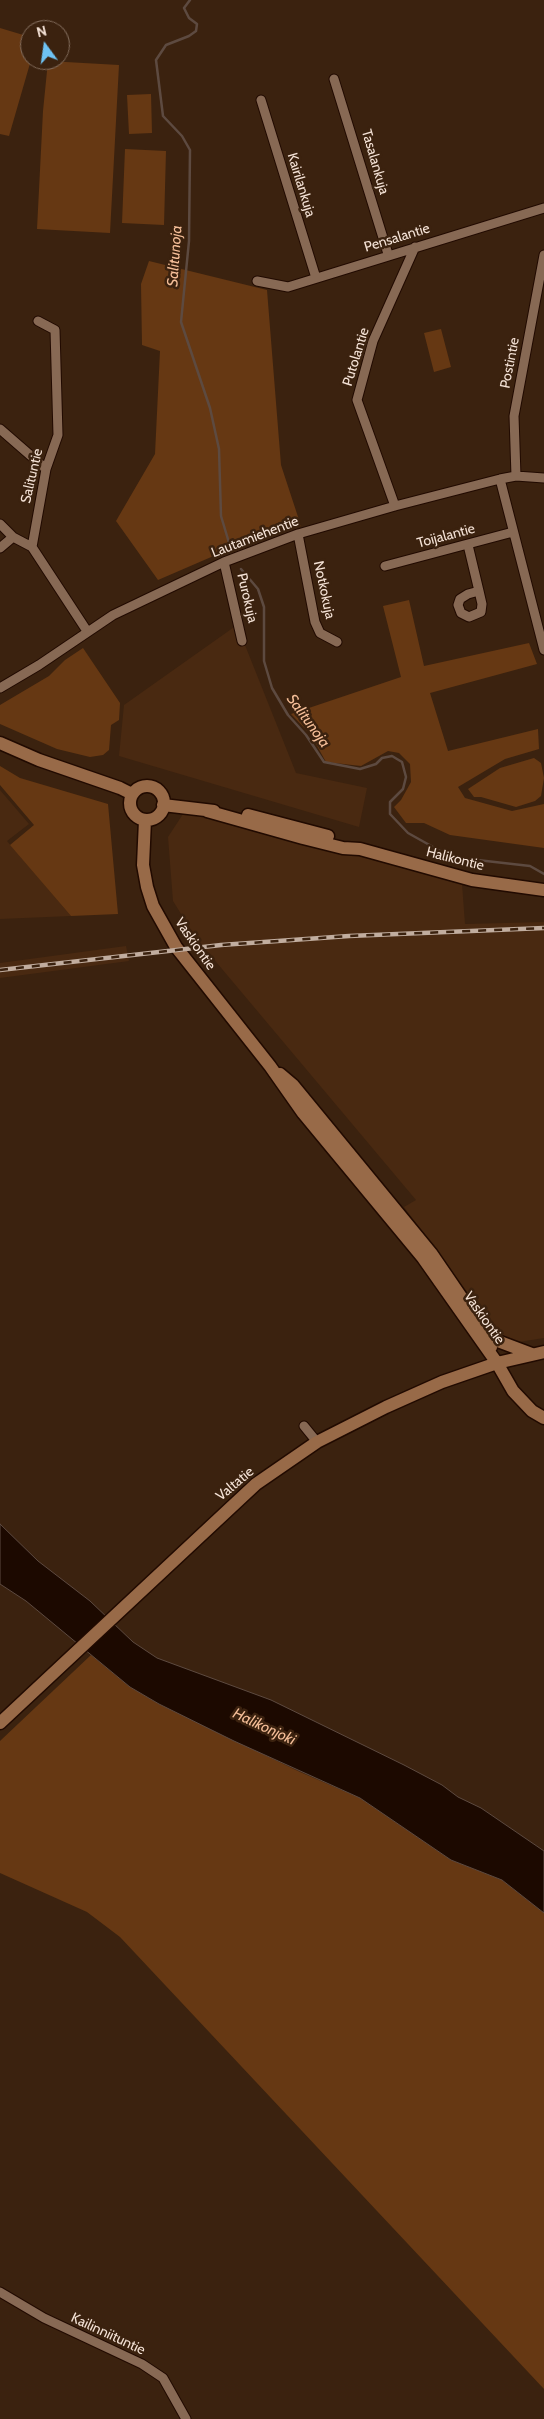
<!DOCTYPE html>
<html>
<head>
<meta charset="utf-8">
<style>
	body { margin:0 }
	#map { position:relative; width:544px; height:2419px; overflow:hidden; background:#3b220f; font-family:Cabin,sans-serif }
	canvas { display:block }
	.north { position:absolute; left:20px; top:20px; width:50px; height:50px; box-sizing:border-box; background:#3b220f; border:1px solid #856f5f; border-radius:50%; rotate:346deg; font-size:14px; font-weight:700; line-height:20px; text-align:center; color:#f5e3d7 }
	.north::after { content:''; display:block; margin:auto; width:18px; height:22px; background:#6ec2f3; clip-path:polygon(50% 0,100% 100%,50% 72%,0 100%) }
</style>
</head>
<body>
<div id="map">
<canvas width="544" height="2419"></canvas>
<div class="north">N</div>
</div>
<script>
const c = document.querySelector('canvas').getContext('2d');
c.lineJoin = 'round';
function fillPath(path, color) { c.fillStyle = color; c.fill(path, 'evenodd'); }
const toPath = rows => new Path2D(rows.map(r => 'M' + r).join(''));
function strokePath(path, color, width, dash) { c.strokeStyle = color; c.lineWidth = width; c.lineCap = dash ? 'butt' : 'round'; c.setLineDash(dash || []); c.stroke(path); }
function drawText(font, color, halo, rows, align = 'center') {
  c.font = font + ' Cabin,sans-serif'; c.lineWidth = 5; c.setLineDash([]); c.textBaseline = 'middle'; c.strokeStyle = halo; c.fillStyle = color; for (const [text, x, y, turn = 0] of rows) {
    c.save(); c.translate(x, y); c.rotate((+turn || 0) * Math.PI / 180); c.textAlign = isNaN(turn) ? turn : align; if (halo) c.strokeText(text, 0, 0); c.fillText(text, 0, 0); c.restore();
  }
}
fillPath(toPath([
	[237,625,296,773,367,788,359,827,119,756,124,705],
	[0,790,29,824,7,841,71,916,0,919],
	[183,814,217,817,462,884,465,924,544,922,544,1338,506,1344,404,1207,416,1200,196,938,173,901,168,837],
	[126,946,129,961,0,978,0,963]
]), '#492911');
fillPath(toPath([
	[0,28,30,37,31,60,9,136,0,134],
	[48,61,119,65,110,233,37,229,43,111],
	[151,94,152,133,129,134,127,95],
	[125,149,166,151,164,225,122,223],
	[149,261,267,290,281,465,301,526,239,545,158,580,116,521,155,454,160,351,142,345,141,284],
	[441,329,451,367,434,372,424,333],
	[409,600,424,666,529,643,537,664,430,693,448,751,538,729,539,749,505,759,458,787,465,798,512,811,544,804,544,848,450,835,424,823,406,823,394,807,401,800,411,782,410,764,399,753,388,751,361,766,326,762,311,735,291,714,401,677,383,606],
	[83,648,120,703,119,720,111,725,109,750,103,755,90,757,57,749,0,724,0,705,49,676,65,660],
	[534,758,541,763,544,778,541,796,535,801,516,807,481,797,474,797,468,789,500,768],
	[0,766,20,778,108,804,118,914,71,916,10,845,34,825,0,785],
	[91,1655,130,1687,159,1704,300,1772,360,1798,451,1860,502,1880,544,1913,544,2389,120,1937,87,1912,0,1873,0,1741]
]), '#663813');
const water = toPath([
	[0,1524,38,1561,90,1601,133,1642,157,1658,271,1700,404,1765,442,1785,458,1797,481,1808,544,1851,544,1913,502,1880,451,1860,360,1798,234,1741,159,1704,130,1687,26,1601,0,1584,0,1524]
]);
fillPath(water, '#1c0900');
strokePath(water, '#5d4a40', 1);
strokePath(toPath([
	[190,0,184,8,189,18,197,24,196,31,189,36,166,45,156,60,163,116,182,136,190,150,189,241,181,322,210,408,219,449,221,516,230,546],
	[241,569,258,589,264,607,264,661,272,688,288,715,306,735,324,762,360,769,376,764,382,758,392,756,402,762,406,777,403,789,390,802,390,814,408,833,451,857,530,866,544,874]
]), '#5d4a40', 2.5);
const street = toPath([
	[334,79,388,254],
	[261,100,316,278],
	[257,281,288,287,544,208],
	[38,321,55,330,58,435,46,469,32,547,87,631],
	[0,429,46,469],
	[516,476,514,416,544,255],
	[500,479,544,650],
	[395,506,357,400,373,341,415,247],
	[0,524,13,537,32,547],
	[298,534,315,622,320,633,337,642],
	[468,545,479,591,468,594,460,599,458,605,461,613,469,617,481,612,482,604,479,591],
	[0,548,13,537],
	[224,562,242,641],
	[385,566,513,532],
	[0,688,39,665,113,615,224,562,298,534,395,506,500,479,516,476,544,478],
	[304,1426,317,1442],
	[0,2292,44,2318,142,2364,163,2378,186,2419]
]);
const secondary = toPath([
	[0,743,39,760,120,788,132,794],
	'130 803a17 17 0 1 1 34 0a17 17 0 1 1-34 0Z',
	[163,805,214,811],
	[207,811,303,838,343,848,360,849,472,880,544,890],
	[248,815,328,836],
	[145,820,143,865,147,887,153,906,176,947,270,1066,303,1113,423,1258,497,1363,513,1391,532,1411,544,1418],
	[280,1074,293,1085,431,1253,483,1329,491,1347],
	[487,1337,532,1354],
	[0,1723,256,1484,317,1442,386,1407,442,1382,497,1363,544,1352]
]);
strokePath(street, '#210a00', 11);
strokePath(secondary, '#210a00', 15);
strokePath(street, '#876954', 9);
strokePath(secondary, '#986a48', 12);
const rail = toPath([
	[0,970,221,945,349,936,544,928]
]);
strokePath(rail, '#c1ad9f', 4.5);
strokePath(rail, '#3b220f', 2.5, [8]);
drawText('14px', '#f5e3d7', '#3b220f', [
	["Tasalankuja",375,162,74],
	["Kairilankuja",301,185,73],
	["Pensalantie",397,238,-17],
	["Putolantie",356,357,-73],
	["Postintie",510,363,-79],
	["Salituntie",32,476,-77],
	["Toijalantie",446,536,-15],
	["Lautamiehentie",255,537,-21],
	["Notkokuja",324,590,78],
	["Purokuja",247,598,77],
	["Halikontie",455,859,14],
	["Vaskiontie",195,944,55],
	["Vaskiontie",484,1318,55],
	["Valtatie",235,1484,-40],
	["Kailinniituntie",108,2334,25]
]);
drawText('italic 15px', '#f6bf99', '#3b220f', [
	["Salitunoja",175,256,-86],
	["Salitunoja",308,721,54],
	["Halikonjoki",264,1727,25]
]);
</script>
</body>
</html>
